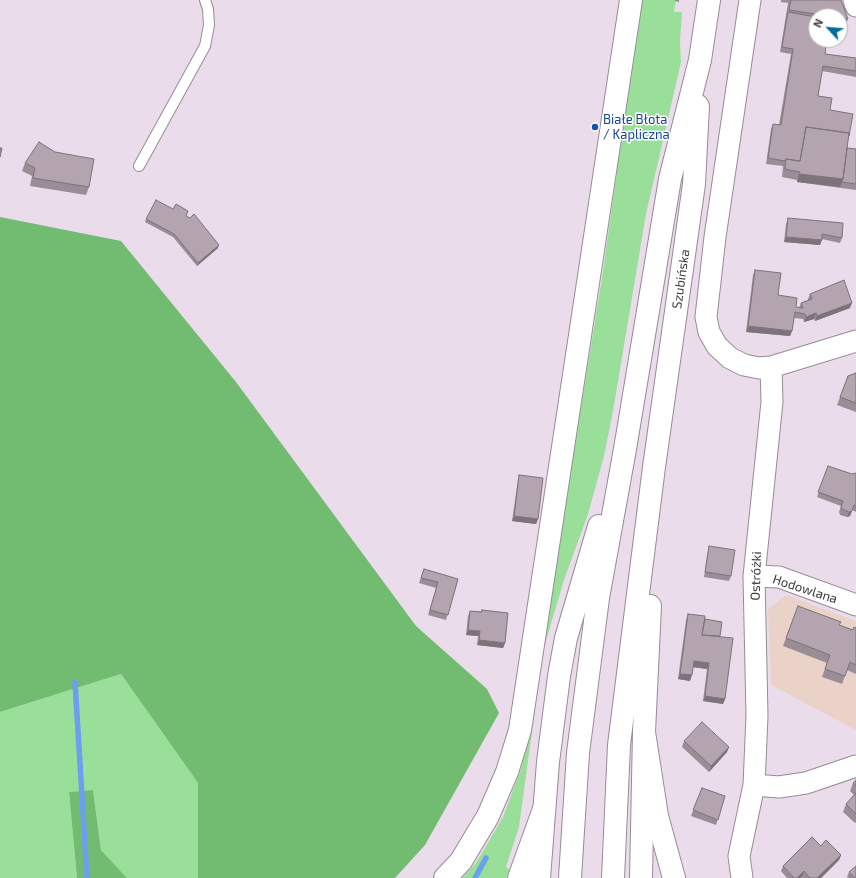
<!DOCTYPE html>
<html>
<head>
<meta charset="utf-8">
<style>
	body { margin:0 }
	#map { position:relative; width:856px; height:878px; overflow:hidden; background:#eadcea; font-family:"Exo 2",sans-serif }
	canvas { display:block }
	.north { position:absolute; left:808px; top:8px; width:40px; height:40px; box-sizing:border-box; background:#fff; border:1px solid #b2afb1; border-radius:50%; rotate:296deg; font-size:11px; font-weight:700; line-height:16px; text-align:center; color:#3e383d }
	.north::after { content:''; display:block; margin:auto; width:14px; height:18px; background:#076c9a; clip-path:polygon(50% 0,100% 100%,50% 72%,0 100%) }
</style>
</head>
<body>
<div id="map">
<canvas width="856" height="878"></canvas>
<div class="north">N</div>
</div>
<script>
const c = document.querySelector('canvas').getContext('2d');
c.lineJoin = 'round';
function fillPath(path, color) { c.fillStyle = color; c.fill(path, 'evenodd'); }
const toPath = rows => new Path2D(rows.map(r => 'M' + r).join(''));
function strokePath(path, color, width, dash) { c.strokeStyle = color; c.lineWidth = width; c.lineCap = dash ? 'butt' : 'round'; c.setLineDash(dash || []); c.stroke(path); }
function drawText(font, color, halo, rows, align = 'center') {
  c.font = font + ' "Exo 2",sans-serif'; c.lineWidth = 3; c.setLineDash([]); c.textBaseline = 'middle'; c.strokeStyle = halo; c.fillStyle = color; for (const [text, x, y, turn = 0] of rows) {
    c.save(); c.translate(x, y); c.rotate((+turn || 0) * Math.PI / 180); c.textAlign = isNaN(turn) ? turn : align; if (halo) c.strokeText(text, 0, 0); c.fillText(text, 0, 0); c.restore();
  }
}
fillPath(toPath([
	[786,595,856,621,856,730,771,685,768,609]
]), '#ead2c8');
fillPath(toPath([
	[641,0,676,0,674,12,682,12,680,42,681,62,646,214,613,411,604,456,588,514,564,580,543,651,519,827,506,867,510,870,506,878,462,878,476,863,503,817,521,769,533,684,560,536,602,278],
	[121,674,198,783,198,878,127,878,101,850,93,790,69,792,77,878,0,878,0,712]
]), '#9adf99');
fillPath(toPath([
	[0,217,121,241,236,382,416,626,487,689,499,713,425,845,395,878,198,878,198,783,121,674,0,712],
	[93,790,101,850,127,878,77,878,69,792]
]), '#71bc71');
strokePath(toPath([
	[75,682,87,878],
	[475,878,486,858]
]), '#6aa0ef', 5.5);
const service = toPath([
	[139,166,205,46,209,25,208,9,205,0]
]);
const minor = toPath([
	[750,0,715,237,706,317,709,332,717,346,730,358,744,365,759,368,771,367,856,341],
	[854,0,856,6],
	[771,367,772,402,754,576,757,716,754,785,779,787,806,783,856,766],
	[754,576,779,577,856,605],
	[742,878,739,856,754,785]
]);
const tertiary = toPath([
	[445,878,461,861,488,816,507,772,520,730,631,0]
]);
const secondary = toPath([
	[539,878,548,762,559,676,566,638,599,526],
	[570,878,578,753,598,598,625,449,670,179,700,60,709,0],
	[613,878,619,745,654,467,694,184,698,106],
	[641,878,644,732,650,606]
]);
const motorway = toPath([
	[644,732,657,816,674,878],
	[519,878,544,809]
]);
strokePath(service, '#988b98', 12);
strokePath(minor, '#988b98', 23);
strokePath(tertiary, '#988b98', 24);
strokePath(secondary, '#988b98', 24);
strokePath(motorway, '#988b98', 24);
strokePath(service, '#fff', 10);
strokePath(minor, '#fff', 21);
strokePath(tertiary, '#fff', 22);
strokePath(secondary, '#fff', 22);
strokePath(motorway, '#fff', 22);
fillPath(toPath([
	[675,0,679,0,679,2,675,1],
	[781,0,841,0,848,19,845,27,840,26,840,16,816,16,816,40,825,54,856,58,856,77,822,71,818,96,830,110,849,136,847,148,856,149,856,190,797,182,797,180,782,177,783,166,766,164,771,129,773,124,779,125,791,54,780,52,788,3,781,2],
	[25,163,89,187,86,195,30,186,32,176,22,171],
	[173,209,187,213,186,216,218,248,197,266,173,237,145,222,146,219],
	[788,218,842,238,840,243,822,239,820,245,784,242,786,224],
	[755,270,778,295,796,307,799,308,801,303,808,300,808,299,810,294,850,308,815,321,814,319,804,322,803,319,794,318,792,331,790,336,746,332,753,275],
	[856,373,856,412,837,405,848,376],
	[828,466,852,474,856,473,856,512,852,510,850,516,847,517,840,515,839,512,841,506,817,497],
	[519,475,538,519,536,524,512,521,518,480],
	[709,546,731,576,729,581,704,577,708,551],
	[424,569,458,579,446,620,428,615,436,588,419,583],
	[798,606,839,625,853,630,856,628,856,674,847,670,842,684,822,677,827,663,783,646],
	[482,610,505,643,503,648,477,645,478,636,466,635,468,616,470,611,481,612],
	[688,614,705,619,720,636,725,699,723,704,703,701,707,669,693,667,690,681,678,679,686,620],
	[684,741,729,747,727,752,709,772,682,747],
	[856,780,856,822,855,823,843,812,846,804,854,795,850,791,853,783],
	[702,788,725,796,716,825,691,816],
	[821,846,841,855,839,860,821,878,803,878,802,877,801,878,787,878,781,871,783,866],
	[849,872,856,878,848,878,847,877]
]), '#9a8d96');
fillPath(toPath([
	[799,174,843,179,840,187,797,182],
	[786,237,822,240,820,245,784,242],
	[219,245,218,248,197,266,198,263],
	[852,303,850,308,815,321,817,316],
	[816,313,814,319,804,322,806,317],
	[748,326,792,331,790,336,746,332],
	[852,511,850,516,847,517,849,512],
	[514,516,538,519,536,524,512,521],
	[468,630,480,631,478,636,466,635],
	[479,640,505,643,503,648,477,645],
	[694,661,709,663,707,669,692,667],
	[680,674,692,675,690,681,678,679],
	[705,696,725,699,723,704,703,701],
	[729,747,727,752,709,772,711,766],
	[841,855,839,860,821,878,817,878],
	[804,871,802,877,801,878,797,878]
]), '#7d737a');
const building = toPath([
	[791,0,841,0,848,19,840,18,840,16,830,16,789,10,791,0],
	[788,12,816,17,816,40,827,40,825,54,856,58,856,71,823,66,818,96,832,98,830,110,853,114,849,136,849,133,806,127,800,161,786,159,785,161,768,158,773,124,781,125,793,49,782,47,788,12],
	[806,127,849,133,843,179,799,174,800,172,785,169,786,159,800,161,806,127],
	[39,142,55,152,94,159,89,187,33,178,35,168,25,163,39,142],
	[0,148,2,148,0,157,0,148],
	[847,148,856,149,856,184,842,182,843,179,847,148],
	[156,200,173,209,176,204,188,211,186,216,190,218,194,214,219,245,198,263,174,234,146,219,156,200],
	[788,218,843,223,842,238,822,234,822,240,786,237,788,218],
	[755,270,781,273,778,295,797,298,796,307,803,308,801,303,812,299,810,294,844,280,852,303,817,316,816,313,806,317,805,314,795,312,792,331,748,326,755,270],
	[856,373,856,403,840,397,848,376,856,373],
	[828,466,852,474,856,473,856,506,854,505,852,511,849,512,842,509,841,507,843,501,818,492,828,466],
	[519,475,543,478,538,519,514,516,519,475],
	[709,546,735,550,731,576,705,572,709,546],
	[424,569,458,579,448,615,430,610,438,582,421,578,424,569],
	[798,606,841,622,839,625,853,630,854,627,856,628,856,665,850,662,845,676,825,669,830,655,786,638,798,606],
	[482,610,508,613,505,643,479,640,480,631,468,630,470,611,482,612,482,610],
	[688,614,705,616,702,635,733,638,725,699,705,696,709,663,694,661,692,675,680,674,688,614],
	[705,619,722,622,720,636,702,635,705,619],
	[702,722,729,747,711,766,684,741,702,722],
	[856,780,856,786,853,783,856,780],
	[702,788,725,796,718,820,693,810,702,788],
	[856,793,856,814,846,804,856,793],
	[812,837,821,846,826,840,841,855,817,878,810,878,804,871,797,878,794,878,783,866,812,837],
	[856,866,856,878,855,878,849,872,856,866]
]);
fillPath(building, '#b3a4af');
strokePath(building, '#7d737a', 1);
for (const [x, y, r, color] of [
	[595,127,4,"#1a4fb4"]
]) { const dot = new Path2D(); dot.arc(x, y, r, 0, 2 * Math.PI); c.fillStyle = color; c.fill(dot); strokePath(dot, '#fff', 1.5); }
drawText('13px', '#164399', '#fff', [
	["Białe Błota",603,120],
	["/ Kapliczna",603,135]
], 'left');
drawText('13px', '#3e383d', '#fff', [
	["Szubińska",681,279,-82],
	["Ostróżki",756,576,-88],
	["Hodowlana",805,589,18]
]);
</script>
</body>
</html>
